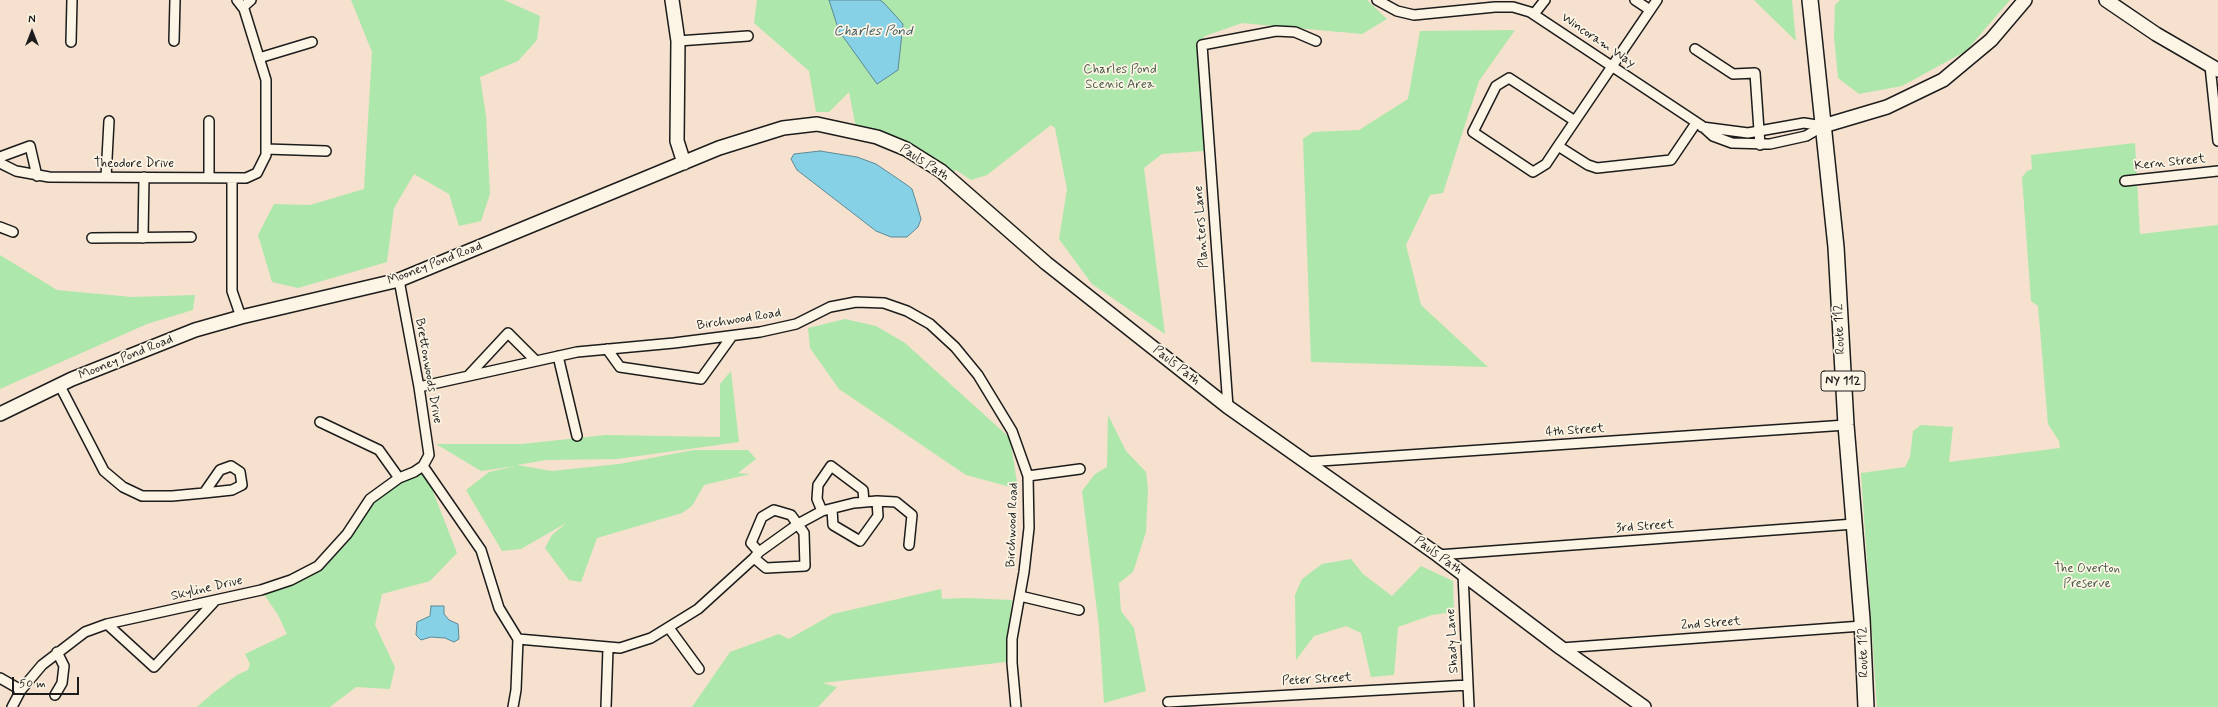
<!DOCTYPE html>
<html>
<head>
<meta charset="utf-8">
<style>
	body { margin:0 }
	#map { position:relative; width:2218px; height:707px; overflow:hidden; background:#f5e1cd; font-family:Mynerve,sans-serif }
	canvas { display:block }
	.north { position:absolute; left:12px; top:12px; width:40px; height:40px; -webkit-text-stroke:3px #fcf5e5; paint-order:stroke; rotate:0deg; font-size:11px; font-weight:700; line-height:16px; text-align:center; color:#1c1c1c }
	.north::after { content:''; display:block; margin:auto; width:14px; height:18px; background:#1c1c1c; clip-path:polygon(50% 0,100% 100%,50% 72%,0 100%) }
	.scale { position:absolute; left:12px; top:677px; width:67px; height:18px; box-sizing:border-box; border:2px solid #1c1c1c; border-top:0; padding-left:5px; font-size:12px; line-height:14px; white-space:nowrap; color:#1c1c1c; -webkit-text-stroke:3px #fcf5e5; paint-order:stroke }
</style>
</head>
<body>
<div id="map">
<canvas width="2218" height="707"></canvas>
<div class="north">N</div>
<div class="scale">50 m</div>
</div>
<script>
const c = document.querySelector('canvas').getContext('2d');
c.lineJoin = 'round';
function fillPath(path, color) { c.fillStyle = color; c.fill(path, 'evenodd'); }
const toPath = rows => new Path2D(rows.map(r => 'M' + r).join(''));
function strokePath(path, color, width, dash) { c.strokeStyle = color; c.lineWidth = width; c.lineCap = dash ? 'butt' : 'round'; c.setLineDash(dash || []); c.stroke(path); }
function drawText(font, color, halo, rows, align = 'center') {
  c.font = font + ' Mynerve,sans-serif'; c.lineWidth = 3.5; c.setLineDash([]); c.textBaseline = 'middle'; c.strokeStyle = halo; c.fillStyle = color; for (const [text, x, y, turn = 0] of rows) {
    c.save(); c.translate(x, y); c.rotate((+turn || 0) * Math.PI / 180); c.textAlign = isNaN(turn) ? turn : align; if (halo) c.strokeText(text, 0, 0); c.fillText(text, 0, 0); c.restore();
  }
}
fillPath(toPath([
	[351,0,504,0,540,16,537,40,518,61,480,77,486,116,490,194,481,221,459,226,449,194,414,174,394,208,387,262,298,288,272,282,258,235,274,204,310,205,364,189,372,52],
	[757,0,1367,0,1387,19,1362,34,1242,23,1205,36,1197,45,1204,151,1162,154,1144,168,1165,334,1092,284,1059,239,1067,189,1055,128,1051,125,987,175,971,180,956,170,949,177,856,128,849,92,829,112,816,112,809,71,754,23],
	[1754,0,1792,0,1796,41,1762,8],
	[1840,0,2010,0,1966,51,1902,86,1859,94,1838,78,1834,36,1835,5],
	[1515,30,1479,81,1443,193,1430,195,1406,245,1421,305,1488,367,1311,362,1303,139,1313,132,1359,130,1408,99,1420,31],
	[2135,143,2140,234,2218,225,2218,707,1877,707,1861,473,1905,467,1910,457,1913,431,1921,425,1953,427,1949,462,2060,448,2059,441,2048,424,2038,306,2031,301,2022,177,2027,171,2032,169,2031,155],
	[0,255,57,290,132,297,195,295,193,310,147,324,0,389],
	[845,319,876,326,905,343,1010,438,1018,489,966,475,839,389,810,348,808,328],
	[731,371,739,442,617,459,546,460,517,465,552,471,619,464,694,450,748,450,756,459,738,473,750,474,704,485,692,506,682,513,597,538,581,582,569,580,545,548,552,535,566,523,521,549,502,551,466,490,489,472,516,466,481,471,436,444,522,444,606,435,720,437,720,384],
	[1108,415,1126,451,1146,472,1148,489,1146,532,1133,572,1119,583,1121,611,1134,628,1146,691,1104,703,1099,627,1082,491,1095,474,1107,467],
	[423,466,457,553,430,581,382,594,375,625,395,667,390,689,356,687,330,707,197,707,213,693,237,675,248,670,250,664,245,654,287,634,278,615,261,590,318,566,370,499],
	[1351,559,1363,574,1392,596,1421,566,1453,581,1454,612,1432,615,1398,627,1394,675,1371,677,1361,633,1346,626,1314,636,1296,660,1295,595,1302,579,1322,564],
	[941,589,942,599,967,598,1012,600,1006,662,822,683,837,687,818,707,692,707,730,652,779,634,789,639,833,614]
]), '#ade7ab');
const water = toPath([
	[829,0,880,0,884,3,903,24,898,70,877,84,839,31,829,0],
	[820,151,857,157,876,164,907,185,912,189,917,205,921,219,918,227,907,237,891,237,876,231,797,170,791,159,794,154,820,151],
	[431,606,444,606,444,614,449,620,458,624,459,639,454,642,445,638,431,637,421,640,416,635,417,622,430,616,431,606]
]);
fillPath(water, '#87d1e7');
strokePath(water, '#5c8996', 1);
const street = toPath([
	[1377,0,1397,11,1414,15,1495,7,1513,7,1530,12,1702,126,1713,136,1732,143,1770,144,1806,136,1823,126],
	[1635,0,1650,10],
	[1657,0,1558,146,1588,165,1597,168,1671,160,1696,123],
	[243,7,251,0],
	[1534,14,1545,0],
	[174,41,175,0],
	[678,41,748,36],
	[71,42,72,0],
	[1695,49,1733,74,1755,73,1760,145],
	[259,58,312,42],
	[2210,66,2218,141],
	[1702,127,1748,133,1804,123,1823,126],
	[1558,146,1546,164,1533,172,1473,132,1496,86,1509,78,1575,121],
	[266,149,326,151],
	[0,157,30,146,37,176],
	[0,163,16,171,49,177,246,178,257,173,266,155,266,80,244,9,237,0],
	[106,177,109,121],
	[209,178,209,121],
	[232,178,232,291,241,317],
	[2125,181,2218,171],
	[0,227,13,232],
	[92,238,191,237],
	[143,238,144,177],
	[607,349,620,367,701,379,732,336],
	[558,356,577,436],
	[468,376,508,333,536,361],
	[60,386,104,471,123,487,142,496,172,496,204,493,232,490,242,485,240,472,231,466,220,470,204,493],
	[419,387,577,352,674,343,760,332,796,324,830,307,856,302,884,303,907,311,930,324,955,347,978,375,1012,431,1028,476,1029,528,1024,572,1012,639,1012,663,1016,707],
	[1228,407,1202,45,1276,31,1295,32,1316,41],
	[320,422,379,450,399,478],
	[1306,462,1846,425],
	[423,466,481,550,499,608,518,639,516,690,513,707],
	[1028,476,1080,469],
	[832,509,833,525,860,541,878,516,877,501],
	[822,511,817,499,818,485,831,466,863,490,864,502],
	[1438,555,1854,524],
	[754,558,766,568,805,566,804,533,791,515,774,510,762,517,751,543,759,552],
	[1463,574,1469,707],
	[1020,596,1079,610],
	[107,624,154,667,214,602],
	[669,628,699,669],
	[518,639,620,648,651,638,698,609,754,558,759,552,798,524,822,511,854,503,877,501,896,502,912,515,909,545],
	[1561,648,1862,626],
	[0,678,21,690],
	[55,695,62,683,64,666,57,652],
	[1168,702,1468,685],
	[12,707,21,690,42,665,85,632,107,624,261,590,291,580,318,566,347,534,370,499,399,478,414,472,423,466,429,455,419,387,399,280],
	[606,707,608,648]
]);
const secondary = toPath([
	[672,0,678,41,677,141,684,163],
	[2106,0,2156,34,2218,70],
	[1823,126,1887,107,1943,80,1991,40,2025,0],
	[0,414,72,379,195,330,241,317,399,280,719,148,783,128,817,124,877,137,906,149,941,171,1046,263,1228,407,1438,555,1561,648,1644,707]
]);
const primary = toPath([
	[1810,0,1836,247,1846,425,1862,619,1866,707]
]);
strokePath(street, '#1c1c1c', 12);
strokePath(secondary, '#1c1c1c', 16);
strokePath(primary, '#1c1c1c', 18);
strokePath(street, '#fcf5e5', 9);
strokePath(secondary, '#fcf5e5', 13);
strokePath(primary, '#fcf5e5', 15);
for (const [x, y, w] of [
	[1843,381,44]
]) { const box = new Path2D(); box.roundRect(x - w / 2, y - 10, w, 20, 3); c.fillStyle = '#fcf5e5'; c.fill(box); strokePath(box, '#1c1c1c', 1); }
drawText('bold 12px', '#1c1c1c', null, [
	["NY 112",1843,381]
]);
drawText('13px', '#1c1c1c', '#fcf5e5', [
	["Wincoram Way",1598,41,34],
	["Pauls Path",924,163,33],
	["Kern Street",2170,163,-6],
	["Theodore Drive",134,164],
	["Planters Lane",1202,227,-94],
	["Mooney Pond Road",435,264,-21],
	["Birchwood Road",739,320,-9],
	["Route 112",1840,329,-93],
	["Mooney Pond Road",126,358,-22],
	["Pauls Path",1176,366,38],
	["Brettonwoods Drive",428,371,80],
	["4th Street",1575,431,-4],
	["Birchwood Road",1013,525,-88],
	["3rd Street",1645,527,-4],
	["Pauls Path",1438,556,36],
	["Skyline Drive",207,589,-13],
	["2nd Street",1711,624,-4],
	["Shady Lane",1453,641,-93],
	["Route 112",1864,652,-92],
	["Peter Street",1317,680,-3]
]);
drawText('13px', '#485947', '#fcf5e5', [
	["Charles Pond",1120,70],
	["Scenic Area",1120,85],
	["The Overton",2087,569],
	["Preserve",2087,584]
]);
drawText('italic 14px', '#415b63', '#fcf5e5', [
	["Charles Pond",873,32]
]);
</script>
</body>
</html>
